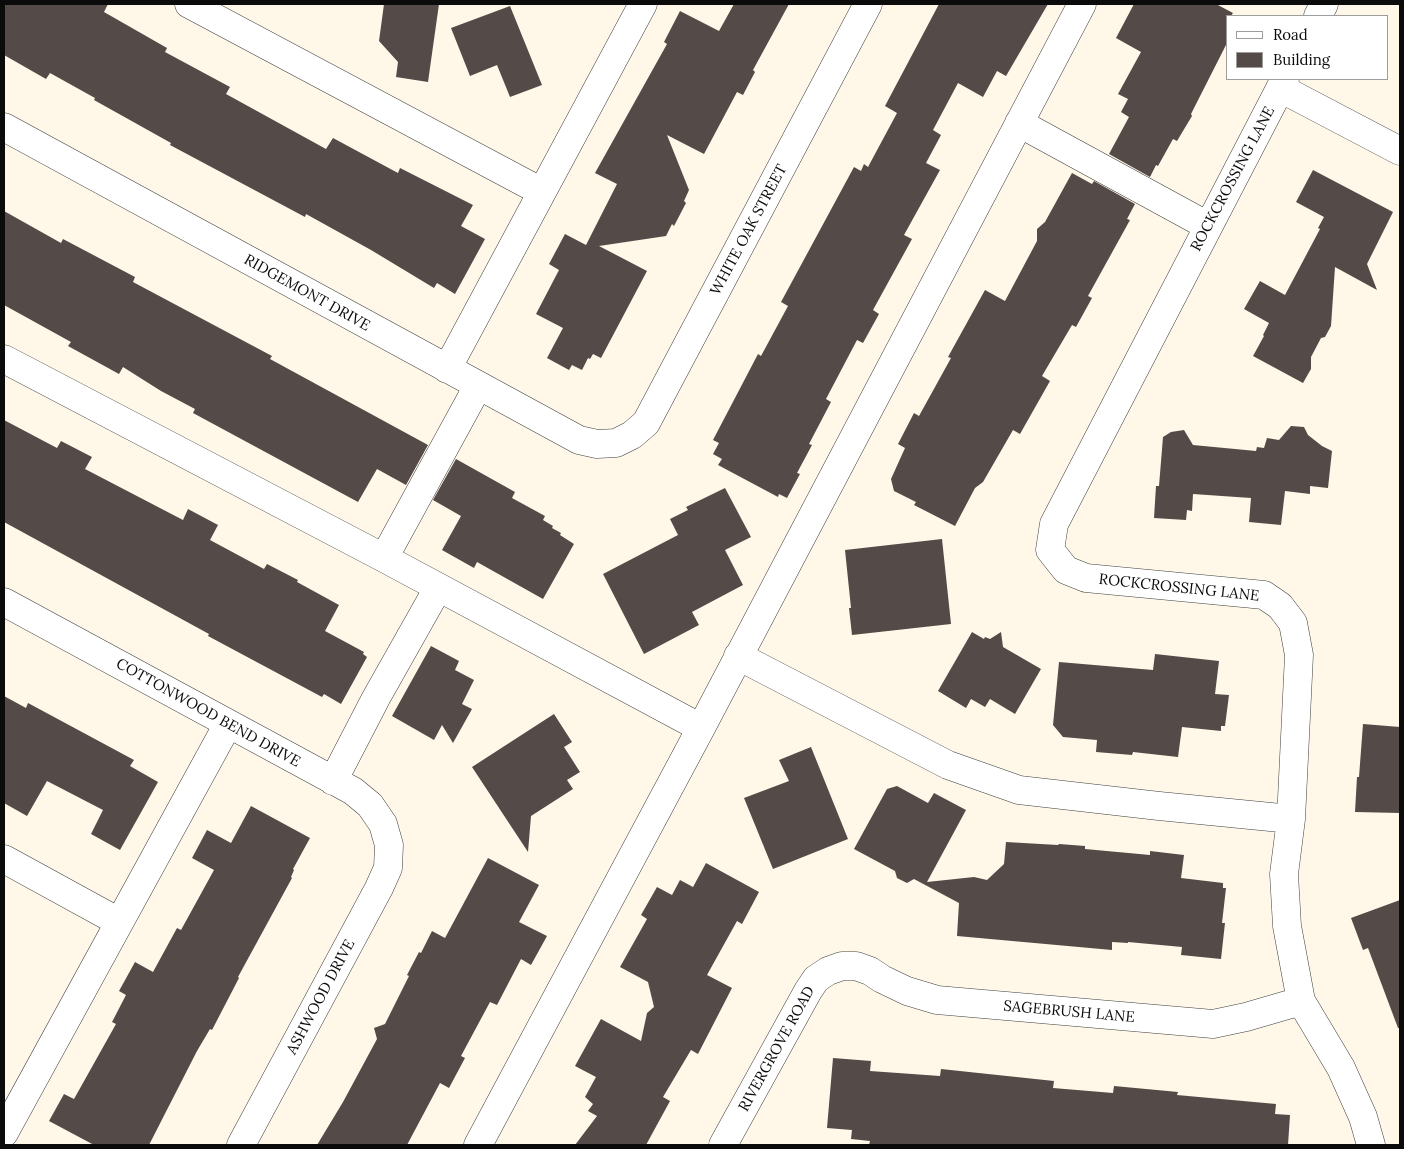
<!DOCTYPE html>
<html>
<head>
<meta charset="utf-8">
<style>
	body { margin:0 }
	#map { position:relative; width:1404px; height:1149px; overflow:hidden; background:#fff8e8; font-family:Lora,serif }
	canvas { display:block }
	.frame { position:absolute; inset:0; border:5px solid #0b0b0b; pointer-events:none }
	.legend { position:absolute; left:1226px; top:15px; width:162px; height:65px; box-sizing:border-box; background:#fff; border:1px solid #9d9d9d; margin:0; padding:6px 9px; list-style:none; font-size:15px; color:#0b0b0b }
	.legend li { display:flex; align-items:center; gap:10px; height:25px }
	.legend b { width:25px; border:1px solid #9d9d9d }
</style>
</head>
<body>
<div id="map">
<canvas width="1404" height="1149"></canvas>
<div class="frame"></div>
<ul class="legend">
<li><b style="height:6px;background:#fff"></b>Road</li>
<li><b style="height:14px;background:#544a47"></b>Building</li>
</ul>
</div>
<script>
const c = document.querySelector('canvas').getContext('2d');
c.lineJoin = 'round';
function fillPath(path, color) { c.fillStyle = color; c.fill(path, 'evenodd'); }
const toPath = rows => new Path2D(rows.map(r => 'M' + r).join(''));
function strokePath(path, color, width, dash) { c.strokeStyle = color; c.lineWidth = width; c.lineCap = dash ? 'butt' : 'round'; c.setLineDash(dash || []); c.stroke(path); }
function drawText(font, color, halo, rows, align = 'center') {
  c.font = font + ' Lora,serif'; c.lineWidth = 5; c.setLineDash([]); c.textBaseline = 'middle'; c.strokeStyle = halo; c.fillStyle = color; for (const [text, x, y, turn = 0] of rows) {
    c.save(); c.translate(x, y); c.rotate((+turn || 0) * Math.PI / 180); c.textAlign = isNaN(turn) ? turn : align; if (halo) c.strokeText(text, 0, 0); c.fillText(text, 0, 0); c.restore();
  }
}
fillPath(toPath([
	[4,4,108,4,104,12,167,48,165,52,230,87,226,94,326,149,333,138,398,173,400,168,473,205,461,226,485,239,455,294,437,283,434,288,371,250,306,214,305,217,170,145,171,143,94,100,95,98,50,73,46,79,4,55],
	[384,4,439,4,428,82,396,77,398,62,379,41],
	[734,4,789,4,753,70,755,72,743,95,737,92,704,154,667,135,689,190,684,201,686,203,674,226,672,224,666,236,599,246,647,271,601,358,593,354,590,359,588,358,582,370,572,365,569,370,547,358,563,328,536,314,559,270,549,264,565,234,586,245,617,184,595,173,667,44,664,42,680,11,719,31],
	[939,4,1048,4,1006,76,997,71,983,97,958,83,933,130,941,135,926,163,940,170,904,235,912,239,873,310,879,314,863,343,857,340,826,399,831,402,809,444,812,445,797,473,800,474,787,498,779,494,778,497,718,465,722,459,713,454,719,443,713,440,758,354,761,356,788,306,781,302,854,167,861,171,864,164,868,167,897,113,885,106],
	[1134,4,1216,4,1233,13,1231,16,1228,16,1228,41,1191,114,1192,116,1177,141,1173,139,1158,166,1156,165,1150,177,1109,154,1129,117,1121,112,1128,99,1118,94,1141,52,1116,38],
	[510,6,542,85,510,97,497,65,470,76,451,28],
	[1313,170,1393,212,1367,264,1377,290,1335,267,1331,326,1325,337,1321,338,1311,357,1311,369,1303,383,1253,356,1264,336,1263,335,1269,323,1244,309,1260,281,1285,295,1320,229,1318,228,1324,217,1296,202],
	[1072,173,1092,184,1094,181,1135,204,1127,219,1130,220,1088,296,1092,298,1076,327,1072,325,1042,376,1050,381,1020,434,1013,430,983,482,975,488,955,526,914,505,916,502,894,491,891,479,905,448,898,444,914,413,919,416,951,358,948,357,985,290,1005,301,1037,241,1037,229,1045,222],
	[4,211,61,243,63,239,135,277,133,282,272,356,270,359,428,445,406,485,377,469,358,502,193,413,195,409,161,391,123,367,119,374,68,346,71,342,4,305],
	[4,420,57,448,61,441,92,457,85,469,183,520,188,509,218,525,210,540,264,569,267,564,298,580,297,582,339,605,325,631,364,652,363,654,367,657,341,704,324,694,322,697,208,636,209,634,4,522],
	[1291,426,1304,427,1308,435,1322,446,1332,451,1328,488,1310,486,1310,494,1285,491,1281,525,1249,522,1251,498,1193,494,1192,511,1187,510,1186,520,1154,518,1156,486,1159,486,1163,437,1171,432,1184,430,1193,445,1256,451,1257,447,1264,448,1267,438,1279,440],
	[456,459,515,492,512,498,545,516,543,520,553,526,552,528,561,533,560,535,574,544,543,599,477,562,474,568,442,550,461,516,433,500],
	[725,488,751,537,725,550,743,585,692,612,699,625,644,654,603,574,678,535,670,519,688,510,686,507],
	[942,539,951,624,852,635,849,608,851,608,845,550],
	[972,632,984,639,985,637,990,639,1001,632,1003,647,1041,669,1015,714,990,699,985,707,971,699,966,708,938,691],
	[431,646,459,661,455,670,474,680,462,704,472,709,453,743,442,725,434,740,392,716],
	[1155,654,1219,661,1215,694,1229,695,1225,726,1221,726,1221,731,1182,727,1178,757,1133,752,1132,755,1096,752,1097,740,1063,737,1053,725,1059,662,1153,670],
	[4,696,26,708,28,703,134,760,130,766,158,782,120,850,91,834,103,810,47,781,27,816,4,803],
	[554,714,572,742,564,747,580,772,567,780,573,789,531,816,528,852,472,767],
	[1363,724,1400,727,1400,813,1355,812,1357,777,1359,777],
	[811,747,848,839,773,869,744,798,789,781,779,760],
	[897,786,928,803,934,793,966,810,927,882,974,877,987,880,1004,864,1006,842,1058,845,1059,844,1085,846,1085,849,1150,855,1150,851,1184,855,1181,878,1223,883,1223,888,1226,888,1222,923,1225,923,1221,959,1181,955,1182,947,1128,942,1128,943,1112,942,1112,950,957,936,959,903,914,879,907,883,897,878,895,871,854,849,887,789],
	[251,806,310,838,293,869,294,870,291,877,292,878,238,977,239,978,212,1030,210,1029,197,1051,149,1145,94,1145,49,1121,64,1094,74,1099,116,1024,112,1022,126,995,119,991,135,962,153,972,177,928,181,930,214,870,192,858,207,830,231,843],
	[488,858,539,885,519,922,547,936,531,965,521,959,497,1005,490,1002,461,1056,465,1058,449,1088,440,1083,407,1145,317,1145,343,1102,377,1039,374,1028,385,1024,409,976,407,975,419,952,421,953,432,931,445,938],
	[706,863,759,892,742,924,737,921,707,975,732,988,698,1054,691,1050,663,1097,670,1101,646,1145,575,1145,597,1116,588,1111,593,1104,585,1097,596,1077,575,1066,601,1019,641,1041,647,1013,654,1007,648,982,620,967,647,919,641,915,657,887,672,895,680,880,693,887],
	[1400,900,1400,1028,1398,1028,1368,948,1363,950,1351,918],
	[833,1058,871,1061,870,1071,940,1076,941,1069,1054,1081,1053,1088,1113,1093,1114,1086,1178,1092,1177,1095,1276,1104,1275,1114,1290,1115,1288,1145,869,1145,870,1141,851,1139,852,1130,827,1128]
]), '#544a47');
const minor = toPath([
	[189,4,542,192],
	[1318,16,1324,4],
	[1285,79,1054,524,1050,550,1066,570,1086,578,1264,595,1280,606,1293,623,1299,655,1291,819,1284,874,1287,926,1301,1001,1341,1068,1363,1117,1371,1145],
	[1280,88,1400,151],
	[1019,123,1208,226],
	[4,127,579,440,597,444,616,443,632,435,646,423,868,4],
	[4,359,384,558,701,728],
	[447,369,643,4],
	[384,558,478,386],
	[4,602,353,791,370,805,383,824,389,845,388,868,379,888,241,1145],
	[738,656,948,765,1019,790,1159,806,1291,819],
	[333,781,376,698,438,588],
	[4,859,119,922],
	[4,1133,228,724],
	[478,1145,701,728,1082,4],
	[723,1145,808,991,816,979,828,971,842,966,856,966,870,971,882,979,907,991,937,1000,1213,1024,1246,1017,1301,1001]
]);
strokePath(minor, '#3e3e3e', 29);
strokePath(minor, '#fff', 28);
drawText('15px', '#0b0b0b', '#fff', [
	["ROCKCROSSING LANE",1233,179,-62],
	["WHITE OAK STREET",749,230,-62],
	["RIDGEMONT DRIVE",307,293,29],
	["ROCKCROSSING LANE",1179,588,6],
	["COTTONWOOD BEND DRIVE",208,713,29],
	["ASHWOOD DRIVE",321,997,-62],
	["SAGEBRUSH LANE",1069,1012,5],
	["RIVERGROVE ROAD",777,1049,-61]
]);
</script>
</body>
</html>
